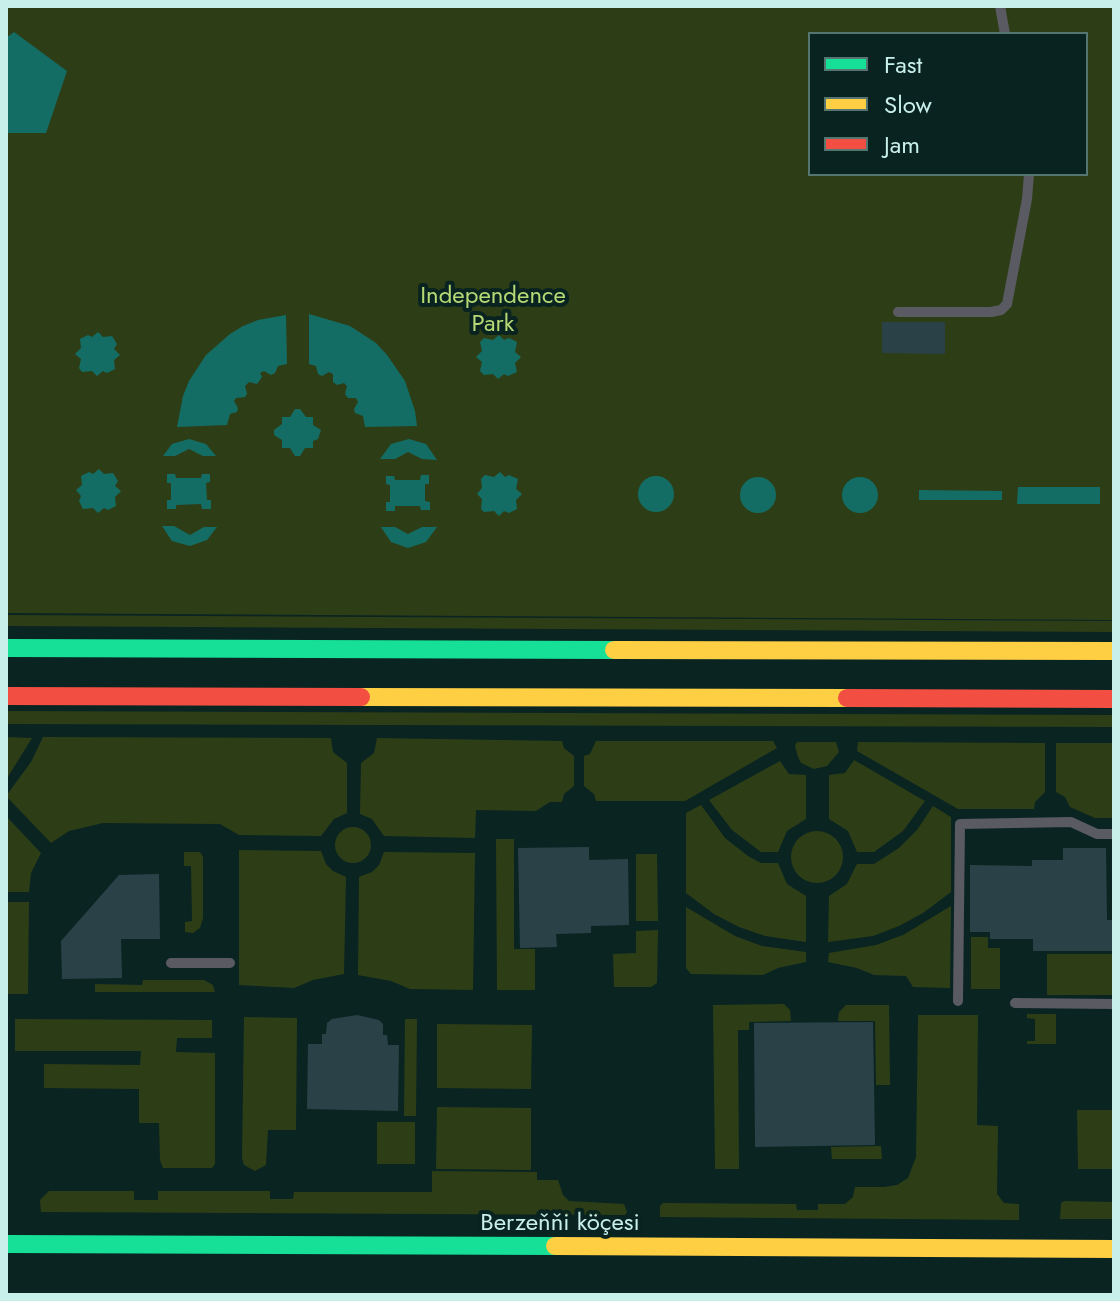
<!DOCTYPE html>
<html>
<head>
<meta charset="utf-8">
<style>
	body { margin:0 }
	#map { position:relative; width:1120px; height:1301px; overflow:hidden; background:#0a2422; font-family:Jost,sans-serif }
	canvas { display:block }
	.frame { position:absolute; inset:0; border:8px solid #c8efe9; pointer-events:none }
	.legend { position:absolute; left:808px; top:32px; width:280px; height:144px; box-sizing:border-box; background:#092320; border:2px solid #557570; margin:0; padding:10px 14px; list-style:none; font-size:24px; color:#c8efe9 }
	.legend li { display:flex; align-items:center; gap:16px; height:40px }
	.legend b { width:40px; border:2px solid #557570 }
</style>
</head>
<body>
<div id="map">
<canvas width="1120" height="1301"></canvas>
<div class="frame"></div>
<ul class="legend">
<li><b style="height:10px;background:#16e098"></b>Fast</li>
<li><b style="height:10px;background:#ffcf43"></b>Slow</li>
<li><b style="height:10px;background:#f24e42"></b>Jam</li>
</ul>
</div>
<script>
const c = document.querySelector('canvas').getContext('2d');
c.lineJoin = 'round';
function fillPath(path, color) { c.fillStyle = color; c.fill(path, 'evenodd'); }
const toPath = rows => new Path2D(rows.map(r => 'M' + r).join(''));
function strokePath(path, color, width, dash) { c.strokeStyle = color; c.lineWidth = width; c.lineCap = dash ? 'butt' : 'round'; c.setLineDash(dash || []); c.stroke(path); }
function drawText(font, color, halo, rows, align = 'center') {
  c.font = font + ' Jost,sans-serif'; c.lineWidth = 8; c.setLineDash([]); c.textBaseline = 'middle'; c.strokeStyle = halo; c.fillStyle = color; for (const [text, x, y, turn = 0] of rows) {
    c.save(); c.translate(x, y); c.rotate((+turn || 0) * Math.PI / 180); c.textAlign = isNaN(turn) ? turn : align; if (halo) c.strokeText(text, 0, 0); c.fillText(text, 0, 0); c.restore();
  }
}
fillPath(toPath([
	[6,6,1114,6,1114,620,6,613],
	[810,34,1086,34,1086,174,810,174],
	[6,615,1114,621,1114,632,6,626],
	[6,711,1114,715,1114,727,6,724],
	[6,737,32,738,6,780],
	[43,737,331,738,333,752,347,763,347,813,334,819,321,836,239,835,220,824,103,823,69,831,51,843,6,796,31,762],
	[377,738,562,741,564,748,574,756,574,786,564,794,562,802,550,802,536,811,476,810,475,838,384,836,372,819,360,814,361,763,374,753],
	[596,741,773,741,777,748,685,801,596,801,594,794,584,786,584,756,590,754],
	[797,742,836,742,839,752,827,766,814,769,801,763,798,757,795,746],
	[858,742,1045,743,1045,792,1035,802,1034,809,958,809,857,751],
	[1056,743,1114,743,1114,818,1095,818,1070,807,1065,797,1056,792],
	[854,760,925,801,903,831,874,852,857,852,848,831,829,819,829,775,845,773],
	[780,761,789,774,806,775,806,819,787,831,778,852,761,852,732,830,709,800],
	[701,805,725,838,748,856,761,863,778,863,787,884,806,896,806,942,765,936,739,927,714,914,686,893,686,813],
	[933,806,951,817,951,892,923,913,899,926,873,936,828,942,829,896,847,884,857,864,874,864,899,848,917,830],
	[6,816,41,853,31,873,29,892,6,892],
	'335 845a18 18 0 1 1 36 0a18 18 0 1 1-36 0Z',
	'791 857a26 26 0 1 1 52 0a26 26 0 1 1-52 0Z',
	[496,839,514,839,514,949,535,949,535,990,497,990],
	[239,850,321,851,326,864,333,871,346,877,344,974,313,980,294,988,239,985],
	[184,852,200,852,203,857,203,918,200,928,193,933,185,932,185,922,192,921,191,866,184,866],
	[384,852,475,853,473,990,410,989,391,981,358,975,359,877,372,872,379,865],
	[636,854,657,854,658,921,636,921],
	[6,902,29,902,28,994,6,994],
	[951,906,950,988,913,987,906,976,874,975,857,968,828,962,829,953,876,945,903,935],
	[686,907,735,936,762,946,806,952,806,962,778,968,763,975,691,974,686,968],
	[658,930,657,983,651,987,614,987,613,954,636,953,636,931],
	[971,937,988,937,988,948,1000,948,1000,989,971,989],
	[1047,954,1114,954,1114,995,1047,995],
	[143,980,204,980,213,985,215,992,95,992,95,984,142,985],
	[784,1004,790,1010,791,1021,749,1022,749,1030,738,1030,739,1169,715,1169,713,1005],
	[846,1005,889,1005,890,1085,876,1085,875,1021,838,1021,839,1012],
	[1027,1014,1056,1014,1056,1044,1027,1044,1027,1041,1035,1041,1035,1019,1027,1018],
	[918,1015,978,1015,977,1125,998,1126,997,1194,1004,1203,1019,1204,1019,1220,660,1217,660,1206,663,1203,796,1204,797,1210,818,1210,818,1204,845,1204,853,1197,855,1187,884,1187,897,1185,908,1178,916,1157],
	[244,1017,297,1018,296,1130,268,1130,266,1165,255,1171,244,1165,242,1158],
	[15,1019,212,1020,212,1038,177,1038,176,1052,215,1053,215,1164,212,1168,163,1168,160,1160,159,1123,139,1123,139,1089,44,1088,44,1064,140,1065,141,1051,15,1051],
	[405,1019,417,1019,416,1116,404,1116],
	[437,1024,532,1025,531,1089,437,1088],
	[437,1107,531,1108,531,1170,436,1169],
	[1077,1110,1114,1110,1114,1169,1078,1169],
	[377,1122,415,1122,415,1164,377,1164],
	[881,1146,882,1159,832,1159,831,1147],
	[432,1171,537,1172,537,1180,558,1180,563,1195,569,1201,624,1204,627,1212,625,1215,41,1212,40,1200,49,1191,134,1191,134,1200,158,1200,158,1191,270,1191,270,1199,293,1199,294,1192,432,1192],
	[1064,1201,1114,1202,1114,1219,1060,1219,1061,1203]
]), '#2d3e17');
fillPath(toPath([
	[14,32,67,71,46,133,6,133,6,38],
	[309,314,350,326,376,343,387,355,405,381,415,411,417,426,365,427,363,416,355,413,354,409,358,402,356,398,348,398,345,394,347,386,344,383,337,385,333,382,333,374,329,372,322,376,318,374,316,366,309,364],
	[286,315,287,364,278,366,275,373,271,375,264,371,260,373,262,377,257,384,249,382,245,386,247,394,245,397,236,398,234,401,238,408,237,412,230,414,227,425,177,427,183,396,189,381,206,355,230,334,243,326,258,320],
	[98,332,103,337,112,336,117,344,114,349,120,355,114,360,115,369,107,373,103,371,97,376,92,371,82,372,79,368,81,359,75,354,81,348,80,339,88,335,92,337],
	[499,335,504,340,509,338,517,342,515,352,521,357,515,363,517,372,508,376,504,374,498,379,493,374,484,375,480,371,482,362,476,357,482,351,480,342,484,338,493,340],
	[295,409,300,409,306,417,313,417,313,425,321,430,318,439,313,441,313,448,305,448,300,456,295,456,290,448,282,448,282,440,274,435,274,430,282,424,282,417,290,417],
	[189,439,206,444,216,456,203,456,189,449,175,456,163,456,172,444],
	[409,439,426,444,437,460,422,459,408,452,395,459,380,459,391,444],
	[99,469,104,474,113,473,118,481,115,486,121,491,115,497,116,506,108,510,104,508,98,513,93,508,83,509,79,501,81,496,76,490,82,485,81,476,89,472,93,474],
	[500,472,505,477,509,475,518,479,516,489,522,494,516,500,517,509,509,513,504,511,499,516,494,511,484,512,481,509,482,499,477,494,482,488,481,479,485,475,494,477],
	[167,474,175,474,176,478,201,478,202,474,210,474,210,482,206,483,207,500,211,500,211,509,202,509,201,504,176,505,176,509,167,509,167,500,171,500,171,483,167,483],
	[421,475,429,475,429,484,425,484,425,501,430,502,430,510,421,510,420,506,395,506,395,511,386,511,386,502,390,502,390,485,386,484,386,476,394,476,395,480,420,480],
	'638 494a18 18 0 1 1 36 0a18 18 0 1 1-36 0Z',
	'740 495a18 18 0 1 1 36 0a18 18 0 1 1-36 0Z',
	'842 495a18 18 0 1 1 36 0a18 18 0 1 1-36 0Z',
	[1018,487,1100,487,1100,504,1017,504],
	[919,490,1002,491,1002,500,919,500],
	[162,526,174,526,190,535,204,527,217,527,207,540,190,546,172,541],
	[381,527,395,527,408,534,422,527,437,527,426,542,408,548,391,542]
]), '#146d64');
fillPath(toPath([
	[882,322,945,322,945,354,882,353],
	[589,847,589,860,628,859,629,925,591,926,591,933,556,934,557,947,520,948,518,848],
	[1063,848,1106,848,1107,920,1114,920,1114,951,1033,951,1033,939,990,939,990,932,970,932,970,865,1032,866,1032,860,1063,860],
	[159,874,160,939,121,939,122,978,62,979,61,941,119,875],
	[357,1015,379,1020,383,1024,383,1035,387,1035,388,1045,399,1045,398,1111,307,1109,308,1044,322,1044,322,1034,326,1034,327,1023,332,1019],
	[873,1022,875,1145,755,1147,754,1023]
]), '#2b4148');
strokePath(toPath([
	[1000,6,1005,34],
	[898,312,991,312,1001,310,1007,304,1027,199,1029,174],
	[171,963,230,963],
	[958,1001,960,824,1071,822,1097,834,1114,834],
	[1015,1003,1114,1004]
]), '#5a5a63', 10);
strokePath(toPath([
	[6,648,614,650],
	[6,1244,555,1246]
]), '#16e098', 18);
strokePath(toPath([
	[614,650,1114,651],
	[361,697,847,698],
	[555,1246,1114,1249]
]), '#ffcf43', 18);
strokePath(toPath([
	[6,696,361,697],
	[847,698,1114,699]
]), '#f24e42', 18);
drawText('24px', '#b6d974', '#092320', [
	["Independence",493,297],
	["Park",493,325]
]);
drawText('24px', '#c8efe9', '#092320', [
	["Berzeňňi köçesi",560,1224]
]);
</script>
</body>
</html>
